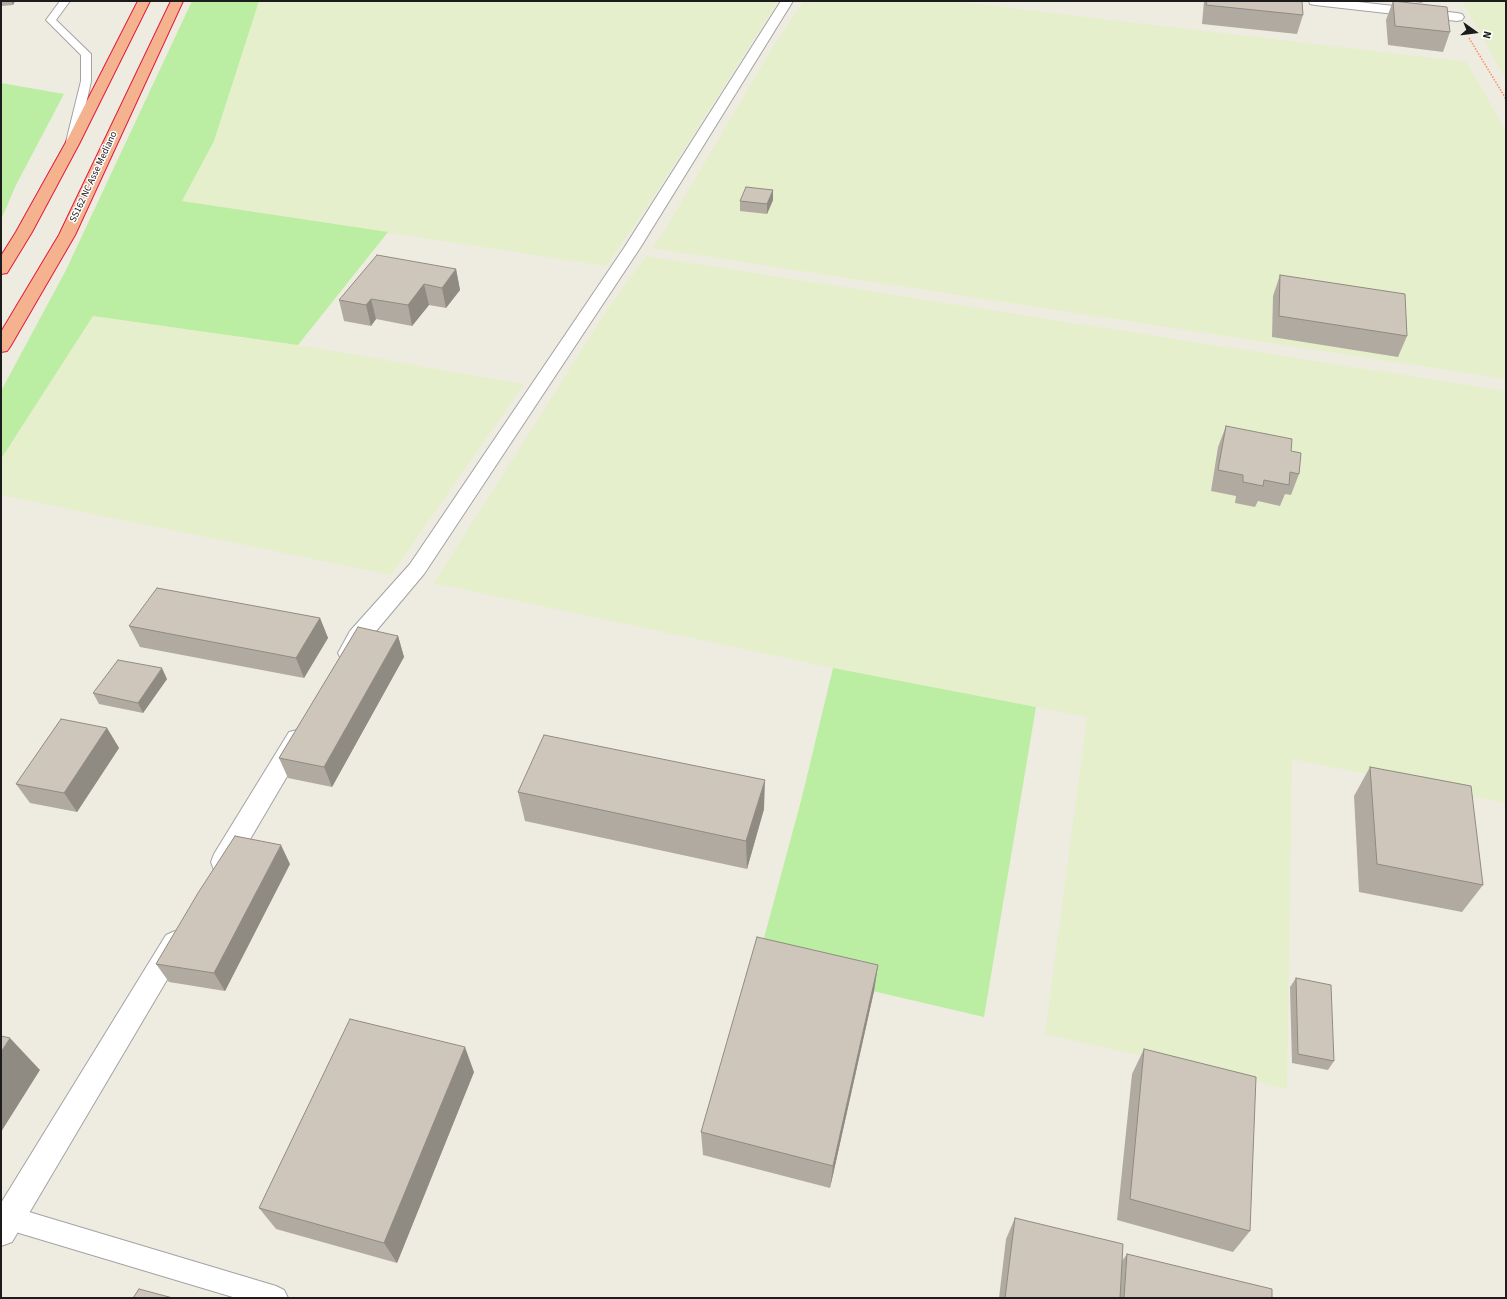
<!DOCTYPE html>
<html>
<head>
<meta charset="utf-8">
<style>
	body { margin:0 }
	#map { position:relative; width:1507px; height:1299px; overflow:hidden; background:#eeece1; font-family:"Source Sans 3",sans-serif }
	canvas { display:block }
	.frame { position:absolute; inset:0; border:2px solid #1c1c1c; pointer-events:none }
	.north { position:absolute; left:1455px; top:12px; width:40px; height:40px; -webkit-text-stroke:3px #fff; paint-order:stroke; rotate:104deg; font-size:11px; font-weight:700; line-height:16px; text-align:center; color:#1c1c1c }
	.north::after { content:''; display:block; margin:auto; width:14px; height:18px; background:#1c1c1c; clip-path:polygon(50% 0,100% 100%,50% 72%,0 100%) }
</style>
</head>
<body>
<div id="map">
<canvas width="1507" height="1299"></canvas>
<div class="frame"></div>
<div class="north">N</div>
</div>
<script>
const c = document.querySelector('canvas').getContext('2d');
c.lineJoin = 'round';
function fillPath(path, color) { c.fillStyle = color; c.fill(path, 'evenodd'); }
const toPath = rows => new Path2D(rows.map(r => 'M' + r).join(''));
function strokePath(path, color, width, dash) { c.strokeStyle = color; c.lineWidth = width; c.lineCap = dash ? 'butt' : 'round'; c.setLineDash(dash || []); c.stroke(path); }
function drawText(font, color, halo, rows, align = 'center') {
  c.font = font + ' "Source Sans 3",sans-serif'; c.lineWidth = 3; c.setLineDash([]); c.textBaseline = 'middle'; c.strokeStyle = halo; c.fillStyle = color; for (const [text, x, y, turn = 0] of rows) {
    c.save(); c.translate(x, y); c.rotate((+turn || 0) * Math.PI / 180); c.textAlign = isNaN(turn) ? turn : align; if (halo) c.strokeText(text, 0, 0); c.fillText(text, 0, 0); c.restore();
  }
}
fillPath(toPath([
	[259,1,778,1,649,204,606,266,182,201,214,141],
	[804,1,951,1,1467,62,1506,132,1506,379,652,248,661,236,714,147,769,53],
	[1462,1,1506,1,1506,80],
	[646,256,1506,391,1506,803,1292,759,1287,1089,1045,1034,1087,717,833,668,434,583,609,307],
	[93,316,298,345,524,384,391,575,1,495,1,459]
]), '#e6efcb');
fillPath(toPath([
	[192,1,259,1,214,141,182,201,388,232,298,345,93,316,1,459,1,391,66,270],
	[1,83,64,94,16,185,1,220],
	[833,668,1036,707,984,1017,757,964,802,797]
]), '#bbeda3');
const service = toPath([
	[60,1,70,1,56,20,91,54,91,81,78,142,76,144,72,145,68,144,66,142,81,81,81,55,46,20,60,1],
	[9,1206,276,1286,284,1290,288,1298,236,1298,9,1230,1,1226,1,1210,9,1206]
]);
const minor = toPath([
	[781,1,793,1,640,248,424,574,366,643,357,659,349,661,341,659,338,653,350,631,410,564,624,248,781,1],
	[1309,1,1349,1,1457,13,1462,14,1464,17,1462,20,1457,21,1315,5,1310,4,1309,1],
	[297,730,305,732,309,739,232,870,223,873,214,870,211,862,214,854,289,732,297,730],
	[175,931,184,935,188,943,184,951,12,1242,1,1246,1,1203,166,935,175,931]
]);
const trunk = toPath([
	[138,1,150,1,79,144,32,232,7,273,1,274,1,256,16,232,65,144,138,1],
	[171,1,183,1,75,235,10,347,7,351,1,352,1,332,59,235,171,1]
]);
strokePath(service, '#a3a3a3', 2);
strokePath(minor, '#a3a3a3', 2);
strokePath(trunk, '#e2193e', 2);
strokePath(toPath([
	[1469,38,1506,99]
]), '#ff8b62', 1.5, [1.5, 1.5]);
fillPath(service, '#fff');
fillPath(minor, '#fff');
fillPath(trunk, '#f5b28e');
fillPath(toPath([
	[1,1,15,1,13,5,1,6],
	[1204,1,1302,1,1303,15,1297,34,1202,24],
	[1393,1,1450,32,1443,52,1388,45,1386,20],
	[1406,1,1423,1,1422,3],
	[773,200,767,214,740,211,740,201],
	[456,269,460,290,446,308,429,305,412,326,376,319,371,326,344,321,339,300],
	[1280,275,1407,336,1398,357,1272,337,1273,296],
	[1226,426,1291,451,1299,474,1291,495,1285,494,1280,506,1258,501,1255,507,1235,503,1236,496,1211,491,1218,447],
	[320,618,328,638,304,678,140,647,129,626],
	[398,636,404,657,332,787,288,778,279,758],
	[167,679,143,713,99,704,93,693],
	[107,728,119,748,77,812,30,803,16,784],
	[1370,767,1483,885,1462,912,1359,892,1354,796],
	[518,792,764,809,747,869,525,821],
	[290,864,225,991,169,982,156,964],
	[878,965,874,991,830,1188,703,1155,701,1132],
	[1296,978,1334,1061,1328,1070,1292,1063,1290,987],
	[1144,1049,1250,1231,1233,1252,1117,1220,1132,1074],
	[474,1072,397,1263,276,1229,259,1208],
	[1015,1218,1122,1261,1127,1254,1272,1298,999,1298,1006,1239]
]), '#b1aaa0');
fillPath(toPath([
	[11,1,15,1,13,5],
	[773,190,773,200,767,214,767,204],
	[456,269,460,290,446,308,442,288],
	[424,284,429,305,412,326,408,305],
	[371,299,376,319,371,326,366,305],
	[320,618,328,638,304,678,296,658],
	[398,636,404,657,332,787,324,767],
	[162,668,167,679,143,713,138,703],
	[107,728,119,748,77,812,64,793],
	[765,780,764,809,747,869,746,841],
	[281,845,290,864,225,991,214,973],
	[878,965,874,991,830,1188,833,1166],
	[10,1038,40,1070,1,1132,1,1052],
	[465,1047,474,1072,397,1263,384,1243]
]), '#908b82');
const building = toPath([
	[1207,1,1302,1,1303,15,1206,5,1207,1],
	[1393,1,1447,7,1450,32,1395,26,1393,1],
	[746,187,773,190,767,204,740,201,746,187],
	[377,255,456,269,442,288,424,284,408,305,371,299,366,305,339,300,377,255],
	[1280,275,1405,294,1407,336,1279,316,1280,275],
	[1226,426,1292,439,1291,451,1301,453,1299,474,1290,472,1289,485,1264,480,1263,486,1243,482,1243,475,1218,470,1226,426],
	[157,588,320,618,296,658,129,626,157,588],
	[358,627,398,636,324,767,279,758,358,627],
	[118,660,162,668,138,703,93,693,118,660],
	[61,719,107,728,64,793,16,784,61,719],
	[544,735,765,780,746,841,518,792,544,735],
	[1370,767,1471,786,1483,885,1377,864,1370,767],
	[235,836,281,845,214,973,156,964,198,893,235,836],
	[757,937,878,965,833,1166,701,1132,757,937],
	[1296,978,1331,985,1334,1061,1298,1054,1296,978],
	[350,1019,465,1047,384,1243,259,1208,350,1019],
	[1,1036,10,1038,1,1052,1,1036],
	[1144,1049,1256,1077,1250,1231,1130,1199,1144,1049],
	[1015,1218,1123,1244,1120,1298,1005,1298,1015,1218],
	[1127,1254,1272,1289,1272,1298,1124,1298,1127,1254],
	[139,1289,173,1298,133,1298,139,1289]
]);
fillPath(building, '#cec6ba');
strokePath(building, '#908b82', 1);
drawText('10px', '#1c1c1c', '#fff', [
	["SS162 NC Asse Mediano",94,177,-65]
]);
</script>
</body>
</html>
